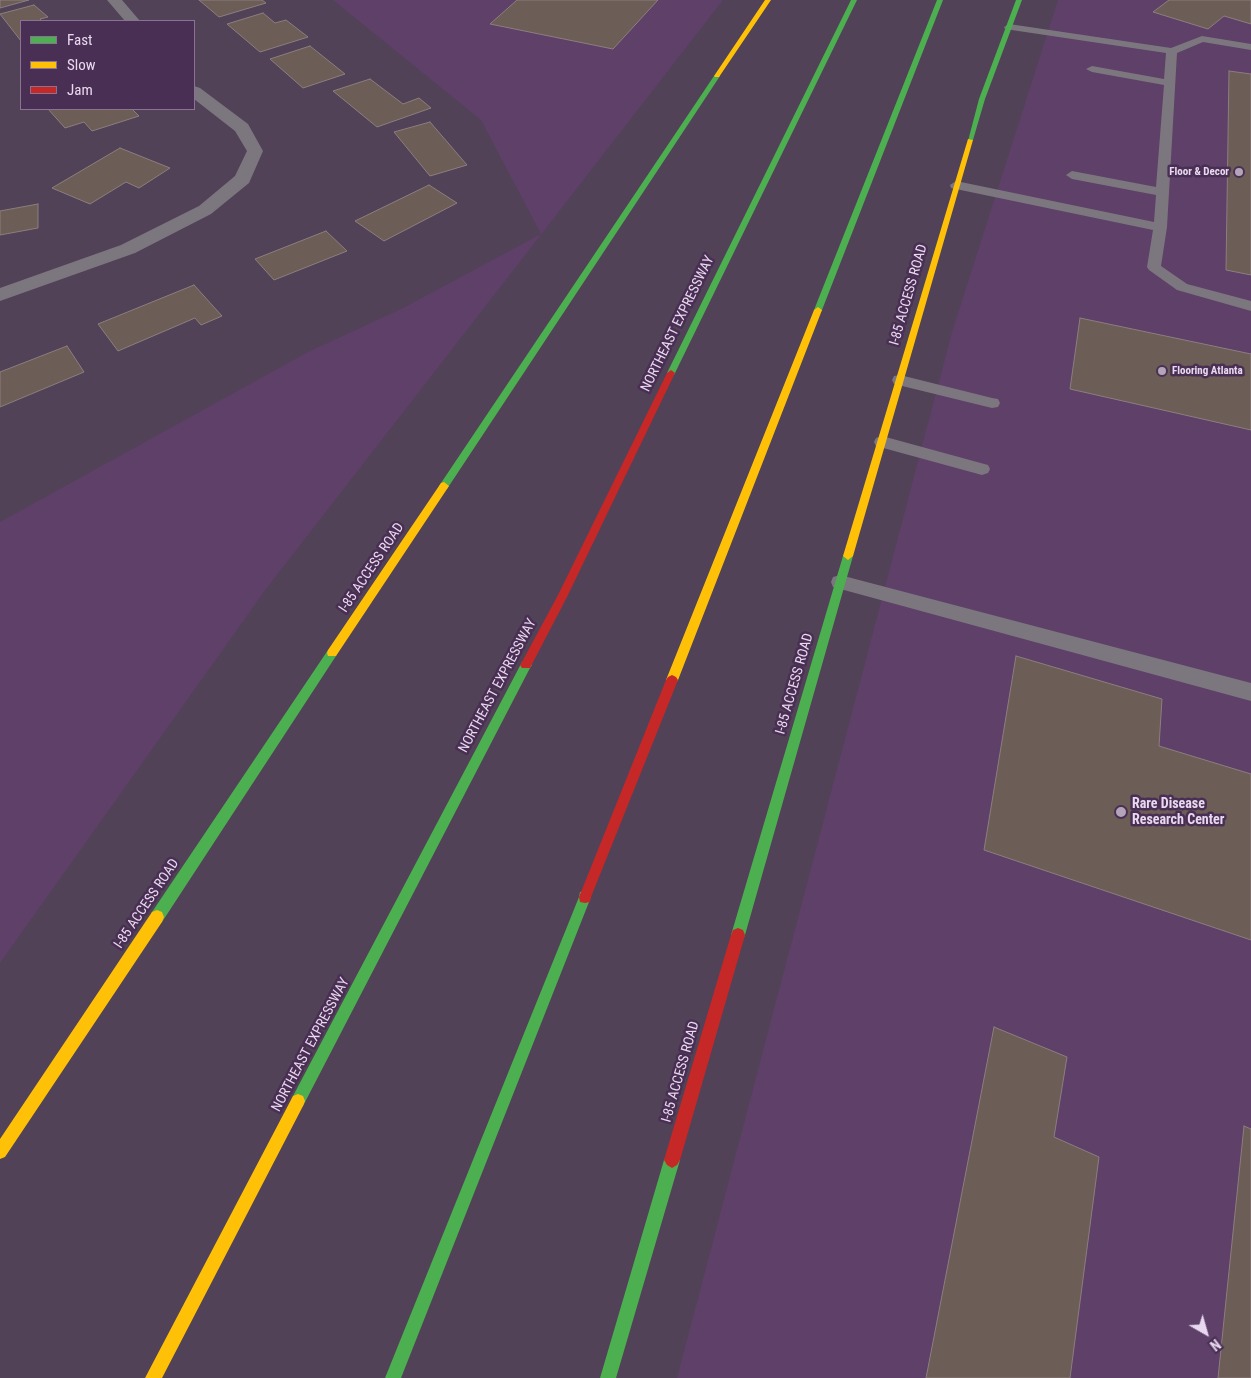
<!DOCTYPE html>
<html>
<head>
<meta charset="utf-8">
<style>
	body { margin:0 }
	#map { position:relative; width:1251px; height:1378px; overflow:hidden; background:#514257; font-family:"Roboto Condensed",sans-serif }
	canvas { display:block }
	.legend { position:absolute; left:20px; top:20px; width:175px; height:90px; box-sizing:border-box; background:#4a2f54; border:1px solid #8a7392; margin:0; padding:6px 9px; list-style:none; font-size:15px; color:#e9d9f0 }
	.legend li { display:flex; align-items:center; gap:10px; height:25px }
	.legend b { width:25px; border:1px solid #8a7392 }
	.north { position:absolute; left:1181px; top:1308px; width:50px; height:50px; -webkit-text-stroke:4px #4a2f54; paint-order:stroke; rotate:142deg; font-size:14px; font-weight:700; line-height:20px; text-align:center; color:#e9d9f0 }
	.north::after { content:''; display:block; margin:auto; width:18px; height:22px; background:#e9d9f0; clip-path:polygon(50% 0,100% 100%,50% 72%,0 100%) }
</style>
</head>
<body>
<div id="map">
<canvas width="1251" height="1378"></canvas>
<ul class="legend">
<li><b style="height:6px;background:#4caf50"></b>Fast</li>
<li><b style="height:6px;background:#ffc107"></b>Slow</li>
<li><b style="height:6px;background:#c62828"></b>Jam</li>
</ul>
<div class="north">N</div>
</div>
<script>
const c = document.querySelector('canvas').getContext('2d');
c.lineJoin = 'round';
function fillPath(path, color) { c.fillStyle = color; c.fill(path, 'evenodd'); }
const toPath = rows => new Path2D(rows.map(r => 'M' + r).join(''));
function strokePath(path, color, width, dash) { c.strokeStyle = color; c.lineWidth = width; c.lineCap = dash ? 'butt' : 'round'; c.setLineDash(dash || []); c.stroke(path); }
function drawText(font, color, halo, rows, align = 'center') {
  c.font = font + ' "Roboto Condensed",sans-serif'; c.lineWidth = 5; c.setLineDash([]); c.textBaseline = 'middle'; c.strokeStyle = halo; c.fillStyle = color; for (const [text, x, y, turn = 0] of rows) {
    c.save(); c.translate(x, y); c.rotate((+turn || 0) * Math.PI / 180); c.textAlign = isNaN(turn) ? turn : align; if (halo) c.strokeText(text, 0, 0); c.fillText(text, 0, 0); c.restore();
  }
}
fillPath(toPath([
	[333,0,723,0,266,589,0,963,0,522,308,352,403,308,541,234,481,120],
	[1058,0,1251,0,1251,1378,677,1378,952,332]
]), '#5e4069');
const building = toPath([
	[0,0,29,0,0,8,0,0],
	[199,0,262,0,266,3,219,17,199,0],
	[517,0,658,0,613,49,490,24,517,0],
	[1169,0,1251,0,1251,24,1224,16,1208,29,1153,12,1169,0],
	[34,5,48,17,40,19,42,21,21,21,21,41,0,14,34,5],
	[263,13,275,23,286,20,308,37,260,52,227,24,263,13],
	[310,46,345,74,303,88,270,59,310,46],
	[1229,71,1251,74,1251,275,1226,270,1229,71],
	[370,79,403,104,419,98,431,108,377,127,333,91,370,79],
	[48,109,132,109,139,116,92,131,84,122,65,128,48,109],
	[430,122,467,165,430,176,394,132,430,122],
	[120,148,170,168,139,188,126,182,90,204,52,188,120,148],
	[429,185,457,203,384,241,355,221,429,185],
	[38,204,38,228,0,235,0,211,38,204],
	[326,231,347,251,274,280,255,259,326,231],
	[194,285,222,316,201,325,195,318,118,351,98,324,194,285],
	[1080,318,1251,354,1251,430,1070,389,1080,318],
	[67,346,84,372,0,407,0,372,67,346],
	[1016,656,1162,699,1159,746,1251,774,1251,940,984,850,1016,656],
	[994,1027,1067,1057,1054,1137,1099,1157,1070,1378,926,1378,994,1027],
	[1244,1126,1251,1129,1251,1378,1218,1378,1244,1126]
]);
fillPath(building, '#6d5d57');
strokePath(building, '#8c7e7f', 1);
fillPath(toPath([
	[1009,24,1171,48,1202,36,1251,44,1251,50,1203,42,1177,53,1167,227,1161,266,1187,284,1251,301,1251,311,1177,290,1149,270,1147,267,1153,230,951,188,950,185,956,181,1154,222,1156,195,1072,179,1066,175,1072,171,1156,187,1164,85,1092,72,1086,69,1092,66,1164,79,1166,53,1005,29,1004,27,1009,24],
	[900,375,992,398,998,399,1000,403,998,407,992,408,894,384,892,380,894,376,900,375],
	[882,436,988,465,990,469,988,473,982,475,876,446,874,442,876,438,882,436],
	[840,575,1251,683,1251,701,833,587,831,582,833,577,840,575]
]), '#7c777f');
fillPath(toPath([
	[107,0,122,0,140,21,125,21,107,0],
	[194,86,200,88,248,124,263,151,249,183,211,214,135,253,0,301,0,288,121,245,199,206,235,176,247,151,235,131,194,99,194,86]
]), '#7c777f');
fillPath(toPath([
	[851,0,857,0,675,373,674,375,668,375,667,373,851,0],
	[937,0,943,0,822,310,821,312,815,312,814,310,937,0],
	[1016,0,1022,0,985,99,973,140,968,141,979,99,1016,0],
	[717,74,720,76,447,489,441,489,439,486,441,483,714,76,717,74],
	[848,552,853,556,745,935,743,940,738,942,733,940,731,935,843,556,848,552],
	[332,648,336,650,337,653,336,656,162,922,157,924,152,922,150,917,152,912,328,650,332,648],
	[526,660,530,662,532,665,530,668,303,1106,298,1108,293,1106,291,1101,293,1096,522,662,526,660],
	[585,891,590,892,591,897,401,1378,385,1378,579,897,580,892,585,891],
	[672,1152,677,1155,680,1160,616,1378,600,1378,664,1160,667,1155,672,1152]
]), '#4caf50');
fillPath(toPath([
	[765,0,771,0,719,77,715,77,714,76,765,0],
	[968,139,973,140,853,556,848,560,843,556,968,139],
	[818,307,822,310,678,680,676,683,672,685,668,683,666,680,814,310,818,307],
	[444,482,449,486,447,489,336,656,328,656,327,653,328,650,441,483,444,482],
	[157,910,162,912,164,917,162,922,5,1157,0,1159,0,1139,152,912,157,910],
	[298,1094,303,1096,305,1101,303,1106,162,1378,145,1378,293,1096,298,1094]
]), '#ffc107');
fillPath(toPath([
	[671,370,675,373,567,597,530,668,522,668,520,665,522,662,558,595,667,373,671,370],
	[672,675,676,677,678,680,591,897,590,902,585,903,580,902,579,897,666,680,668,677,672,675],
	[738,928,743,930,745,935,680,1160,677,1165,672,1168,667,1165,664,1160,731,935,733,930,738,928]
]), '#c62828');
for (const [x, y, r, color] of [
	[1239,172,5,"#b4a4ba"],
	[1162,371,5,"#b4a4ba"],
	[1121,812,6,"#b4a4ba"]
]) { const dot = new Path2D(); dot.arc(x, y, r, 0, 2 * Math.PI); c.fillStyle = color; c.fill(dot); strokePath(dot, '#4a2f54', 2); }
drawText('bold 11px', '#e9d9f0', '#4a2f54', [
	["Floor & Decor",1229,172],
	["Flooring Atlanta",1172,371,"left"]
], 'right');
drawText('14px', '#e9d9f0', '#4a2f54', [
	["I-85 ACCESS ROAD",909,295,-74],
	["NORTHEAST EXPRESSWAY",678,324,-64],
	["I-85 ACCESS ROAD",372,568,-56],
	["I-85 ACCESS ROAD",795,684,-74],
	["NORTHEAST EXPRESSWAY",498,686,-62],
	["I-85 ACCESS ROAD",147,904,-56],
	["NORTHEAST EXPRESSWAY",311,1045,-62],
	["I-85 ACCESS ROAD",681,1072,-74]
]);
drawText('bold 14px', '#e9d9f0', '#4a2f54', [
	["Rare Disease",1132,804],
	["Research Center",1132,820]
], 'left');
</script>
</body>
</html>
